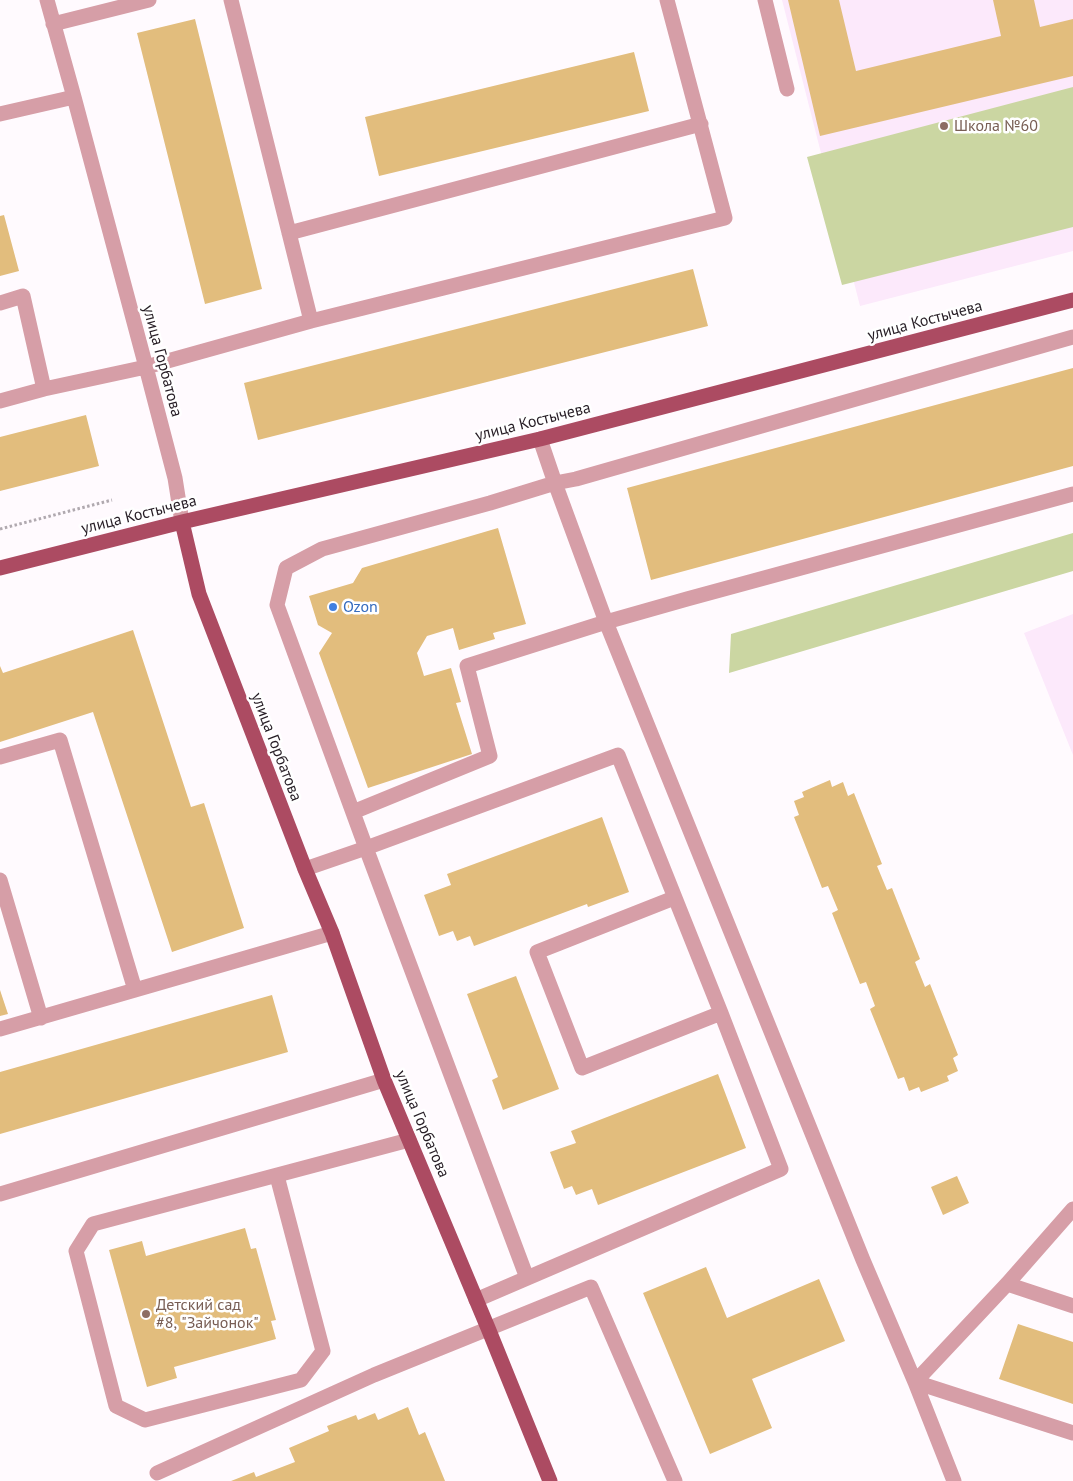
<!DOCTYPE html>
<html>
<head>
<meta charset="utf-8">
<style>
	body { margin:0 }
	canvas { display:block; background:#fffafe }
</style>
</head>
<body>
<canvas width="1073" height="1481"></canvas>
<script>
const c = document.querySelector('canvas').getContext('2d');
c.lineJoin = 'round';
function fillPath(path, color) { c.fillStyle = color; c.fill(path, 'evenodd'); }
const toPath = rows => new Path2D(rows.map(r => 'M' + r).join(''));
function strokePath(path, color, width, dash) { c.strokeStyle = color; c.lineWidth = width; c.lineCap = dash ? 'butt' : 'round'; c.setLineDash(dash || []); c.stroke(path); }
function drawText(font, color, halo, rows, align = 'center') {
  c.font = font + ' "PT Sans",sans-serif'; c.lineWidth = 5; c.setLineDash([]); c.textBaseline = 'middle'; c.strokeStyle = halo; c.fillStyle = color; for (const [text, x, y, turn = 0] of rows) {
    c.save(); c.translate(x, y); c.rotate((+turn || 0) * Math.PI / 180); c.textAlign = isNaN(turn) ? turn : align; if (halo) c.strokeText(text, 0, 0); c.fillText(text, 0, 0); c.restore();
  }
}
fillPath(toPath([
	[782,0,1073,0,1073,251,860,306],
	[1073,614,1073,755,1024,633]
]), '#fce9fb');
fillPath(toPath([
	[1073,87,1073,227,842,285,807,157],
	[1073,533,1073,571,729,673,731,634]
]), '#cbd6a2');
fillPath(toPath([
	[788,0,839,0,856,71,1001,36,993,0,1034,0,1040,27,1073,19,1073,76,820,136],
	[195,19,262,289,205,304,137,33],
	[634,52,649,111,379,176,365,117],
	[4,215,19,271,0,276,0,216],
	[693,269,708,326,258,440,244,383],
	[1073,368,1073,466,651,580,627,488],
	[86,415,99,466,0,491,0,437],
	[498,528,526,624,493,633,495,639,459,650,453,628,427,636,417,653,424,676,451,668,461,702,456,703,472,754,368,788,319,653,332,633,318,625,309,596,353,583,362,568],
	[133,630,191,807,204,803,244,928,172,952,93,712,0,742,0,666,3,673],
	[830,780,832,787,843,782,848,796,854,793,882,864,877,866,887,890,892,888,920,959,915,962,925,987,930,984,958,1055,953,1058,958,1071,947,1076,949,1081,921,1092,919,1087,909,1091,904,1077,898,1079,870,1009,875,1006,866,982,860,984,832,913,838,910,828,886,822,888,794,817,799,815,794,801,804,797,802,792],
	[602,817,629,892,588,907,587,904,474,946,470,936,457,941,453,931,439,936,424,895,451,885,447,874],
	[516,976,559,1089,503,1110,492,1080,498,1077,467,994],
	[0,990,8,1014,0,1016],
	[272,995,288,1052,0,1134,0,1072],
	[718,1074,746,1148,598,1205,592,1189,576,1195,572,1186,564,1189,550,1152,576,1143,571,1131],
	[957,1176,969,1203,943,1215,931,1187],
	[245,1228,251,1249,256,1248,276,1320,271,1321,276,1339,174,1367,177,1378,147,1387,109,1250,142,1241,146,1256],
	[706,1267,727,1318,819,1279,845,1341,752,1379,772,1428,710,1454,643,1293],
	[1018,1324,1073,1342,1073,1404,999,1379],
	[408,1407,419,1435,425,1432,445,1481,231,1481,254,1472,256,1477,295,1462,289,1448,329,1431,327,1426,356,1415,358,1420,375,1413,378,1420]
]), '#e2bd7d');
strokePath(toPath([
	[0,529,112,500]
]), '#b0a9af', 3, [2.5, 2.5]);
strokePath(toPath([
	[47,0,74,97,146,367,175,478,182,522],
	[231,0,311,321],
	[765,0,787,89],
	[53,24,149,0],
	[0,114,74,97],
	[289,233,701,124],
	[0,303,23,296,44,389],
	[0,401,44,389,146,367,311,321,725,218,667,0],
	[540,439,555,483,606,622,863,1260,915,1382,954,1481],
	[0,757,60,740,135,990],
	[353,812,490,756,467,666,606,622,687,599,1073,494],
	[305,869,366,848,618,755,721,1013,781,1169,476,1300],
	[0,880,41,1018],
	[674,898,537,952,582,1068,721,1013],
	[0,1029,332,933],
	[277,1176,323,1351,301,1380,145,1420,116,1406,76,1251,93,1224,409,1140],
	[0,1194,384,1080],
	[527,1278,366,848,277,605,286,568,322,549,490,503,555,483,576,479,1073,337],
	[1007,1284,1073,1306],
	[915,1382,1007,1284,1073,1209],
	[915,1382,1073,1433],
	[157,1473,374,1375,591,1287,675,1481]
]), '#d69ea7', 15);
strokePath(toPath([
	[182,522,199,594,305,869,332,933,384,1080,488,1328,550,1481],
	[0,568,182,522,540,439,1073,300]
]), '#ac4b62', 15);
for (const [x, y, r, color] of [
	[944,126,5,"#8d6e63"],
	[333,607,5,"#3f7fe0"],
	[146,1314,5,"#8d6e63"]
]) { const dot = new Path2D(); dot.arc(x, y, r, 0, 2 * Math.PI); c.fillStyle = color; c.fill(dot); strokePath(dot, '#fff', 2); }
drawText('16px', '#785e54', '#fff', [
	["Школа №60",954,126],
	["Детский сад",156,1305],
	["#8, \"Зайчонок\"",156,1323]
], 'left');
drawText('16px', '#261d25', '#fff', [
	["улица Костычева",925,321,-15],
	["улица Горбатова",162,361,75],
	["улица Костычева",533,422,-14],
	["улица Костычева",139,515,-14],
	["улица Горбатова",276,747,69],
	["улица Горбатова",422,1124,67]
]);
drawText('16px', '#366cbe', '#fff', [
	["Ozon",343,607]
], 'left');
</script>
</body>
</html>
